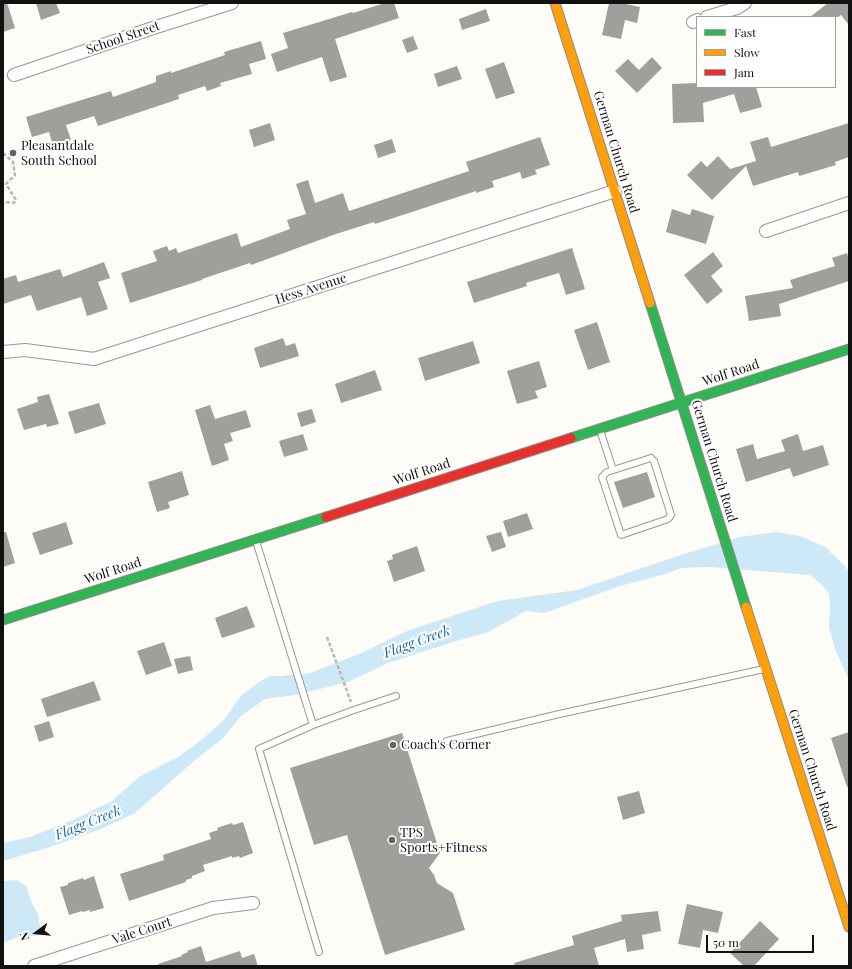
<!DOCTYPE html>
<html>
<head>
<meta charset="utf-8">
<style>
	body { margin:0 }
	#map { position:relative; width:852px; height:969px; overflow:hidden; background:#fdfcf7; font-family:"Playfair Display",serif }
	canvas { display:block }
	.frame { position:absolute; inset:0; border:4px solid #111; pointer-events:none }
	.legend { position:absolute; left:696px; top:16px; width:140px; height:72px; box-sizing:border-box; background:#fff; border:1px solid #a0a0a0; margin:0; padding:5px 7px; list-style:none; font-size:12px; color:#111 }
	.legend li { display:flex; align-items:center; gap:8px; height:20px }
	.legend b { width:20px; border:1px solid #a0a0a0 }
	.north { position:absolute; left:16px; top:913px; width:40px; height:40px; -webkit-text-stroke:3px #fff; paint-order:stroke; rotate:254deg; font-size:11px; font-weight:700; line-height:16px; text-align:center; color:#111 }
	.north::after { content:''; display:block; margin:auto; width:14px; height:18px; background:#111; clip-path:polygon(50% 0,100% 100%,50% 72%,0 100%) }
	.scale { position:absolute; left:706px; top:935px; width:108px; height:18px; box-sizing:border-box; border:2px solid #111; border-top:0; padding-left:5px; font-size:12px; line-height:14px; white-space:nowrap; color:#111; -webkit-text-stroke:3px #fff; paint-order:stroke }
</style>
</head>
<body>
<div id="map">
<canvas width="852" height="969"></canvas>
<div class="frame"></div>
<ul class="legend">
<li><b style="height:5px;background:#30b455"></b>Fast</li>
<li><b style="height:5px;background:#ff9f0a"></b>Slow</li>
<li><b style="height:5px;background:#e5322d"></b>Jam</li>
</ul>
<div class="north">N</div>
<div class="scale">50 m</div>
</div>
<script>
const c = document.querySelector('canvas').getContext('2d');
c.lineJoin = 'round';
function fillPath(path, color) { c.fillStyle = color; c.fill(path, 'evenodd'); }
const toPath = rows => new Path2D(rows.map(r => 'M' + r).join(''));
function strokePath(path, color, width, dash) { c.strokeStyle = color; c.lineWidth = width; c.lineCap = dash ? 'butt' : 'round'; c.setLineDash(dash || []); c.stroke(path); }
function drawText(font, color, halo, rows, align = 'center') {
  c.font = font + ' "Playfair Display",serif'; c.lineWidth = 4; c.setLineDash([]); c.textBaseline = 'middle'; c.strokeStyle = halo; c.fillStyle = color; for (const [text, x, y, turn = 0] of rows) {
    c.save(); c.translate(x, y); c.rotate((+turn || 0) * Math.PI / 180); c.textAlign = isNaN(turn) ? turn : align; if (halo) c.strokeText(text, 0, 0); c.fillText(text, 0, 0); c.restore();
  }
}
fillPath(toPath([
	[776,532,800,536,825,547,846,567,849,572,849,680,835,649,829,627,830,606,829,594,823,586,810,575,708,567,681,568,662,575,620,586,544,613,526,611,486,633,456,641,388,663,348,682,295,695,265,699,241,716,221,740,195,760,135,813,101,829,50,847,3,861,3,843,30,837,73,820,112,801,139,777,180,756,204,738,224,720,240,697,256,684,270,676,281,676,310,673,359,654,409,630,498,601,577,590,684,554,739,537],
	[17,880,26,886,33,906,38,914,41,931,39,935,18,937,3,943,3,881]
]), '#cde8f7');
fillPath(toPath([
	[3,3,7,3,15,28,3,32],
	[36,3,56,3,60,13,41,20],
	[385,3,394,3,399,18,335,39,347,77,330,82,322,57,277,72,271,54,288,48,283,33,352,12,353,13],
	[609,3,621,3,640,7,637,23,625,20,621,39,602,35],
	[828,3,849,3,849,25,841,15,838,17,810,17],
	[486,9,490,21,462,30,459,19],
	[413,36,418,49,407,53,402,40],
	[261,41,266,59,249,64,252,74,220,83,221,86,207,91,205,86,178,95,179,99,98,126,94,116,66,125,71,140,53,146,49,132,32,137,26,117,111,91,113,97,156,82,156,76,171,71,171,73,225,55,224,52],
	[652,57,662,68,637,93,615,71,628,59,639,70],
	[504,62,515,93,496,99,485,69],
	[457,66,462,79,438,87,434,74],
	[697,83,697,87,756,87,762,107,740,113,734,94,703,103,704,122,673,123,672,84],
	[270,123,275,140,254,147,249,130],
	[849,123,849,157,835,162,836,165,799,176,798,172,753,186,746,166,712,200,687,175,701,161,707,167,718,156,730,169,756,161,750,142,768,137,771,147],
	[540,137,550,165,535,170,537,174,522,179,520,172,492,181,494,187,476,193,476,191,375,224,374,222,336,234,251,265,250,263,202,279,202,280,130,303,121,273,157,261,153,251,167,246,169,251,176,248,178,253,237,233,241,247,290,229,287,220,306,214,296,184,308,180,315,203,343,193,349,211,469,171,466,162],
	[392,139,396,152,378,158,374,145],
	[672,209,690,215,692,209,714,216,706,244,666,232],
	[572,248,585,289,566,295,559,273,526,283,527,286,474,303,467,282],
	[713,252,723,266,711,276,723,291,707,304,684,275],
	[847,253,849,260,849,281,779,304,781,316,749,321,745,296,793,288,790,280,835,266,832,258],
	[104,262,110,278,98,282,108,309,87,316,81,297,37,311,31,295,3,304,3,279,16,275,18,282,60,269,63,277],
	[597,322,610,362,588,370,574,330],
	[283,338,286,346,295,343,299,356,260,368,254,348],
	[473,341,480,363,425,381,418,358],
	[539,361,547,387,535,391,538,398,517,404,507,371],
	[375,370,382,390,341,403,335,384],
	[49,394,59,424,47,427,46,424,24,430,17,409,38,402,37,397],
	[99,403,106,424,75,434,68,412],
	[210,405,215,419,246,410,251,427,230,433,233,441,224,444,229,460,212,466,195,410],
	[312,409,316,422,301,427,297,413],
	[303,434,308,450,284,457,279,441],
	[798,434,803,451,823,445,829,465,793,477,790,468,746,482,736,449,753,444,757,459,785,451,781,440],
	[182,471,189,495,168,502,170,508,157,512,148,482],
	[647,472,655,497,623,508,614,482],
	[527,513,533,529,508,537,503,521],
	[66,522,73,544,40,555,32,533],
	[3,532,6,532,15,563,3,567],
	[501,532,506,547,492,552,486,536],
	[417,546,425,571,394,582,387,561,393,559,392,555],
	[247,606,255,627,222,638,215,618],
	[164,642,172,666,146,675,137,651],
	[190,656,193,670,178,674,174,659],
	[94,681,101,700,47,717,41,699],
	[49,721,54,737,39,742,34,726],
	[849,732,849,786,847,787,831,738],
	[402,733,440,853,429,868,434,875,437,883,453,893,465,930,385,955,347,835,314,845,290,768],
	[639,791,645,813,623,820,617,797],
	[243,822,253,853,240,858,239,856,232,858,232,856,203,865,205,871,192,876,192,878,186,880,186,882,129,901,120,874,164,860,163,855,211,839,209,833,218,830,217,828,232,823,233,825],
	[94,876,104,908,90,912,90,910,83,912,82,911,69,915,60,887,68,885,68,883,83,878,84,880],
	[687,904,723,912,718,933,703,930,700,948,678,944],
	[658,911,661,931,642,935,644,949,627,952,625,939,594,948,599,966,515,966,514,963,574,945,572,936,622,921,621,915],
	[760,921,779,939,754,966,744,966,730,953],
	[201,946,206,962,240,951,242,958,254,954,258,966,158,966,158,964,182,956,181,955,188,952,187,951]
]), '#a19f9c');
const lane = toPath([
	[600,430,613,470],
	[651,458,654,461,671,515,668,519,621,535,602,477,607,472,651,458],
	[256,541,313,725],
	[447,741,555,715,764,669],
	[319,952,259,749,313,725,354,710,396,696]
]);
const street = toPath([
	[707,17,737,8,745,3],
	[693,22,697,20],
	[14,75,153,28,232,3],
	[766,231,849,203],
	[3,352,25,350,94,359,615,191],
	[34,966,213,908,253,903]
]);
const fast = toPath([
	[650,303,746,607],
	[571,438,849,349],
	[3,620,326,517]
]);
const slow = toPath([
	[555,3,650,303],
	[746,607,849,927]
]);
const jam = toPath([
	[326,517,571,438]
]);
strokePath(lane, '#979795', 8);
strokePath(street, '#979795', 14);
strokePath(fast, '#8e8d8b', 11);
strokePath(slow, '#8e8d8b', 11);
strokePath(jam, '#8e8d8b', 11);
strokePath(toPath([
	[3,153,13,162,15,175,6,184,16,200,14,203,5,202,3,204],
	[327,637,351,702]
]), '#b9b9b8', 2.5, [4, 2]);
strokePath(lane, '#fffffe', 6);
strokePath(street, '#fffffe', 12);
strokePath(fast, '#30b455', 9);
strokePath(slow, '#ff9f0a', 9);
strokePath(jam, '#e5322d', 9);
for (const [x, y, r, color] of [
	[13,153,4,"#646362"],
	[393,745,4,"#646362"],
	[392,840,4,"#646362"]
]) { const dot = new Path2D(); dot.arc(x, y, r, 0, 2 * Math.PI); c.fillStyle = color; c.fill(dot); strokePath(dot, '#fff', 1.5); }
drawText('13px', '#111', '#fff', [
	["School Street",123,38,-19],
	["German Church Road",616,152,73],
	["Hess Avenue",311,289,-18],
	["Wolf Road",731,373,-18],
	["German Church Road",714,461,73],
	["Wolf Road",422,472,-18],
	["Wolf Road",113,571,-18],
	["German Church Road",812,770,72],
	["Vale Court",142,931,-18]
]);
drawText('13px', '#111', '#fff', [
	["Pleasantdale",21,146],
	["South School",21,161],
	["Coach's Corner",401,745],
	["TPS",400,833],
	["Sports+Fitness",400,848]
], 'left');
drawText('italic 14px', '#1768a6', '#fff', [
	["Flagg Creek",417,642,-20],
	["Flagg Creek",88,823,-22]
]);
</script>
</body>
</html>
